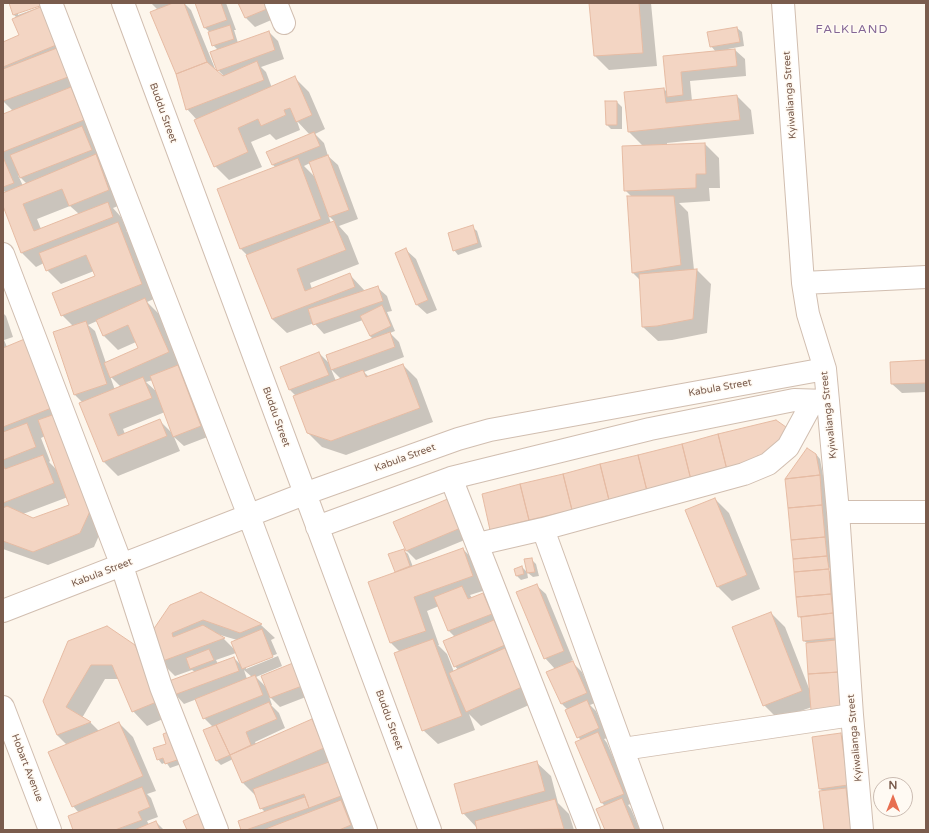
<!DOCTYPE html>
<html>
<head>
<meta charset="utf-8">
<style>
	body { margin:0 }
	#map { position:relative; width:929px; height:833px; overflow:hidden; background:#fdf6ec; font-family:"Varela Round",sans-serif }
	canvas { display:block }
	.frame { position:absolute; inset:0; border:4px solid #7a5c4d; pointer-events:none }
	.north { position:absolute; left:873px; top:777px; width:40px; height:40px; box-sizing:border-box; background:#fffaf3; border:1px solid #cabbb1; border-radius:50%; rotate:0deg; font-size:11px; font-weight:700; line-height:16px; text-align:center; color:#7a5c4d }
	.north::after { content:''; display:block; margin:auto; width:14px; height:18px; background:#e76f51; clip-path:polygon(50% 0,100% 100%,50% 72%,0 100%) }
</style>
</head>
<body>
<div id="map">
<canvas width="929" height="833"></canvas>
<div class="frame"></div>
<div class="north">N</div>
</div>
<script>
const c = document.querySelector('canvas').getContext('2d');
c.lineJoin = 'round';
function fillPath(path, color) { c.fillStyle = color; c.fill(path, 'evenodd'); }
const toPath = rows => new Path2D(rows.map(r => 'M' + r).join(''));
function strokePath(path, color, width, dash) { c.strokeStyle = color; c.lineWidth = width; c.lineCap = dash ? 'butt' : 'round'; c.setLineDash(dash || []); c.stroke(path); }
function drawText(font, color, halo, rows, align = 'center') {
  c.font = font + ' "Varela Round",sans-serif'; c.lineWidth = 3; c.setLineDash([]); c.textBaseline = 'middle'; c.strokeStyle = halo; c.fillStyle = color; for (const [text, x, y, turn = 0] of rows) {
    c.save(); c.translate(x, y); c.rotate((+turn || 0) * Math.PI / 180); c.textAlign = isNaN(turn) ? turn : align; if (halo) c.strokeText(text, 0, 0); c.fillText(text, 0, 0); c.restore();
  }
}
fillPath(toPath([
	[10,3,18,13,18,15,48,4,77,86,71,88,85,102,123,204,113,208,121,217,127,231,126,231,132,238,156,298,147,302,159,314,182,367,179,368,187,376,210,436,184,446,174,437,180,451,118,476,103,461,83,403,75,395,54,332,73,326,62,315,97,277,94,271,61,284,47,270,44,263,36,267,22,253,3,204,3,194,6,193,3,190,3,115,13,111,3,101,3,43,20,36,17,18,14,15],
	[18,175,27,184,23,186],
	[70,206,79,214,41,229,37,219],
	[97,321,103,335,118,350,136,342,139,348,106,363,95,331,88,325],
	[110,376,121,387,115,390],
	[153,380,158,393,146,382],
	[165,412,173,434,159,420,125,434,123,429],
	[151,3,184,3,191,10,216,71,222,76,223,75,218,70,218,50,213,45,210,32,205,28,196,3,226,3,236,30,234,30,238,43,269,32,278,41,284,59,261,67,266,72,272,88,295,78,309,92,325,129,315,134,324,143,328,156,338,165,358,219,339,226,348,236,359,264,310,283,312,289,350,275,365,291,377,287,387,296,392,311,387,312,395,331,390,333,399,342,404,357,364,372,369,377,403,365,417,379,433,422,346,455,322,447,308,433,296,396,290,390,281,368,319,353,330,364,373,339,370,336,363,320,324,334,314,323,287,333,272,319,247,255,241,249,276,168,273,165,268,152,310,135,297,121,300,130,276,140,270,134,251,142,262,167,229,180,215,166,197,120,187,109,158,10],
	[310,163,315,177,304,166],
	[328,215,335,222,331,223],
	[331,369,341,379,336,381],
	[239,3,270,3,276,18,255,27,246,18],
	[590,3,651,3,657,66,609,70,595,56],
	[737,28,742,32,744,46,728,49,729,50,735,50,745,59,746,76,690,81,692,101,737,96,751,110,754,134,667,143,667,145,705,144,719,158,720,188,709,188,710,201,679,203,688,212,694,270,697,270,711,284,707,333,672,340,658,341,643,327,640,280,633,273,628,197,632,197,625,190,643,146,629,132,664,89,668,93,664,57,716,52,711,46],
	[617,102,622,107,622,129,611,129,607,125],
	[472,227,477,231,482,247,458,255,454,250],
	[406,250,416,259,437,310,427,314,417,305,396,254],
	[3,313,6,316,13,337,4,340,7,347,27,339,104,524,94,547,48,565,3,549],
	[45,436,58,471,49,462,50,461,41,438],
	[68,497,71,506,33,519,23,514],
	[926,361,926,392,902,393,892,384],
	[801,442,783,467,766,465,768,474,491,530,483,495],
	[816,454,820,459,824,481,829,486,832,571,826,564,824,566,838,579,844,647,812,707,778,719,764,705,771,613,785,627,810,691,807,643,804,641,802,619,799,616],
	[450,499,472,537,416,560,407,551,408,554,394,522],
	[715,499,729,513,760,589,732,601,717,586],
	[463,549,477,564,486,590,470,595,472,598,483,594,492,604,536,702,481,726,469,714,475,730,438,744,423,730,400,652,391,643,369,583,397,573,396,571,403,550,408,554,413,567],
	[439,606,449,631,455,637,455,666,458,670,454,672,447,654,438,645,439,645,427,611],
	[531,559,536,564,539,576,533,577,528,573],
	[522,567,527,572,528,578,521,580,516,575],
	[536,585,546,594,573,660,571,661,582,672,595,703,590,705,596,711,608,738,604,739,607,743,633,803,628,805,631,809,640,830,606,830,605,806,602,803,581,740,578,737,568,710,562,704,555,669,545,658],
	[201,593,261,625,275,638,271,640,277,654,246,666,246,669,278,656,282,666,256,677,266,687,293,664,311,695,280,707,269,696,272,705,271,705,279,713,285,728,255,742,256,744,312,720,326,735,361,830,242,830,265,812,261,808,257,797,243,783,233,759,221,765,216,760,213,727,204,718,197,699,184,704,175,694,195,672,192,670,175,676,161,662,152,634],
	[217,634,237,640,235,650,224,639,217,635],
	[236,653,242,666,234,658,218,664,216,660],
	[244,670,252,677,247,679],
	[69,642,135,646,149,660,172,715,147,726,133,711,119,679,105,679,82,718,90,722,99,731,119,723,133,737,156,791,147,794,151,798,158,817,147,821,149,825,156,822,164,830,74,830,79,813,73,806,67,745,57,735],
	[841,735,850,744,859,830,825,830,823,791,820,789],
	[154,749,187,762,170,768,166,762,162,764,158,759],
	[536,762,551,776,558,803,569,814,574,830,478,830,477,828,463,813]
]), '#0003');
const building = toPath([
	[9,3,42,3,43,5,13,15,9,3],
	[173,3,184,3,207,62,176,74,150,12,173,3],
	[195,3,221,3,227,20,204,28,195,3],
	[238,3,265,3,267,9,245,18,238,3],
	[589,3,639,3,643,53,594,56,589,3],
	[45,5,61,43,3,67,3,42,19,35,12,19,45,5],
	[230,25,234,39,212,46,208,32,230,25],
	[737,27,740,42,710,47,707,32,737,27],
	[269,31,275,50,217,71,210,52,269,31],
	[57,48,68,77,3,101,3,69,57,48],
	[735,49,737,66,681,72,683,95,667,97,663,56,735,49],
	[257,61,264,80,186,110,176,74,207,62,223,76,257,61],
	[295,76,312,115,296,122,290,108,284,110,286,115,261,126,258,119,238,128,248,152,214,167,194,120,295,76],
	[71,87,84,120,3,152,3,114,71,87],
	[664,88,666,103,737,95,740,120,628,132,624,92,664,88],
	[605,101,617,101,617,125,606,125,605,101],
	[82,126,92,150,20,178,10,155,82,126],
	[314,132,320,146,272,165,266,152,314,132],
	[705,143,706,174,696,174,696,188,624,191,622,146,705,143],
	[96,154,109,190,69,206,62,189,23,204,34,231,108,202,113,217,21,253,3,206,3,193,96,154],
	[328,155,349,210,329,217,309,162,328,155],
	[3,157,14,183,3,187,3,157],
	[298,158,321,219,240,249,217,189,298,158],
	[627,196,674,196,681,265,632,273,627,196],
	[334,221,346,250,297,269,305,291,350,273,355,287,272,319,246,255,334,221],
	[118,222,142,284,61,316,52,293,95,276,86,255,46,271,39,253,118,222],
	[473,225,478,243,453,251,448,233,473,225],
	[406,248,428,300,416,305,395,253,406,248],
	[697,269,693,319,657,326,642,327,639,274,697,269],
	[378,286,383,301,313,325,308,309,378,286],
	[145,298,169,352,110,378,104,363,138,348,128,325,103,336,96,320,145,298],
	[382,305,391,326,370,336,360,316,382,305],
	[86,321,107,384,74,395,53,332,86,321],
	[390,332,395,347,331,370,326,355,390,332],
	[27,338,54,407,3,427,3,348,27,338],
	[319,352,329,375,289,390,280,367,319,352],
	[926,360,926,383,891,384,890,362,926,360],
	[403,364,420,408,331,441,307,433,293,396,363,370,366,377,403,364],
	[178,365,201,426,173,437,150,376,178,365],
	[143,377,152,398,109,414,118,436,160,419,167,436,103,462,79,403,143,377],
	[55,414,91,509,80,533,33,552,3,541,3,508,7,506,33,518,69,505,38,420,55,414],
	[776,420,793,432,774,457,757,456,759,465,727,470,718,434,776,420],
	[27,423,36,447,3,460,3,432,27,423],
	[718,434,727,470,691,480,682,444,718,434],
	[682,444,691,480,647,491,638,455,682,444],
	[807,448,816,454,820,475,785,479,807,448],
	[43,455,54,483,3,503,3,464,5,469,43,455],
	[638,455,647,491,609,500,600,464,638,455],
	[600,464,609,500,572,510,563,474,600,464],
	[563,474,572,510,529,520,520,484,563,474],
	[820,475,822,505,788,508,785,479,820,475],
	[520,484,529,520,490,530,482,494,520,484],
	[450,498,463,527,406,551,393,522,450,498],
	[715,498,747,575,717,587,685,510,715,498],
	[822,505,825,537,791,540,788,508,822,505],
	[825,537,827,556,793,559,791,540,825,537],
	[463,548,473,576,414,597,426,631,390,643,368,582,463,548],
	[404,549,410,566,395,572,388,554,404,549],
	[827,556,829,569,794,572,793,559,827,556],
	[532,558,535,572,527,573,524,559,532,558],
	[522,566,524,574,516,576,514,569,522,566],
	[829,569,831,594,796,597,794,572,829,569],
	[537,584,564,651,544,659,516,592,537,584],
	[462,586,468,599,483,593,492,614,448,631,434,597,462,586],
	[201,592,262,624,240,633,203,620,172,633,173,637,203,625,225,638,160,662,151,633,170,605,201,592],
	[831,594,833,613,798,617,796,597,831,594],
	[771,612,802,691,763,706,732,627,771,612],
	[833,613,835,638,803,641,801,617,833,613],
	[494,620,505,645,454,667,443,641,494,620],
	[107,626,135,645,159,701,132,712,112,665,91,665,66,707,91,722,57,735,43,701,68,641,107,626],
	[262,629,273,657,242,669,231,642,262,629],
	[433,639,462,716,422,731,394,653,433,639],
	[836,640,839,672,808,674,806,643,836,640],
	[505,648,522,687,466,712,449,673,505,648],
	[209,649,214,660,190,669,186,658,209,649],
	[234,657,239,671,174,695,169,681,234,657],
	[573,661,587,693,561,704,546,672,573,661],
	[293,663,302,686,270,698,261,676,293,663],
	[839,672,841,708,811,710,808,674,839,672],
	[255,675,263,695,203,719,195,699,255,675],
	[587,700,599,728,577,738,565,710,587,700],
	[269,702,277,719,246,732,251,745,230,755,216,725,269,702],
	[312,719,324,748,242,783,230,755,312,719],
	[119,722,143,776,72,807,48,752,119,722],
	[216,725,230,755,216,761,203,730,216,725],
	[173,730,183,758,165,764,163,758,157,760,153,748,166,744,163,734,173,730],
	[598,732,624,794,601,803,575,742,598,732],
	[841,733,848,785,819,789,812,737,841,733],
	[537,761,545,791,462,814,454,784,537,761],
	[329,762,341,796,309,808,304,794,260,809,253,789,329,762],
	[142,787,150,807,138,812,142,820,115,830,73,830,68,816,142,787],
	[846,788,851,830,824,830,819,791,846,788],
	[305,797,309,808,246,830,241,830,238,821,305,797],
	[622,798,635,830,605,830,596,809,622,798],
	[555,799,564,829,477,830,475,821,555,799],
	[341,800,351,825,339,830,263,830,341,800],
	[202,812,208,827,202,830,187,830,183,821,202,812],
	[156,821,160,830,134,830,156,821]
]);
fillPath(building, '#f3d5c3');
strokePath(building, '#e6bba3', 1);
const minor = toPath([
	[51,3,249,516,366,830],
	[123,3,430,830],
	[276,3,284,23],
	[783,3,803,283,808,314,825,369,828,401,838,512,852,715,862,830],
	[3,254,122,566,161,687,217,830],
	[803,283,926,277],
	[451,478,589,830],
	[838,512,926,512],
	[317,527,451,478,650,429,794,400,828,401],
	[543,529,652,830],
	[478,544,543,529,744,474,768,464,788,447,813,401],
	[3,611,304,494,458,439,490,430,825,369],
	[3,707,50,830],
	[623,749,852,715]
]);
strokePath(minor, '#d1beb0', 24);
strokePath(minor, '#fff', 22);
drawText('10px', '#7a5c4d', '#fffaf3', [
	["Kyiwalianga Street",790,95,-94],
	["Buddu Street",163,113,70],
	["Kabula Street",720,388,-10],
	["Kyiwalianga Street",829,415,-96],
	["Buddu Street",276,417,70],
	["Kabula Street",405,458,-20],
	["Kabula Street",102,573,-21],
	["Buddu Street",389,720,70],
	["Kyiwalianga Street",855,738,-95],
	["Hobart Avenue",27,768,69]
]);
c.letterSpacing = '1px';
drawText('12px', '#846695', '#fffaf3', [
	["FALKLAND",852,30]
]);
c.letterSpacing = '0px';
</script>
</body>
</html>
